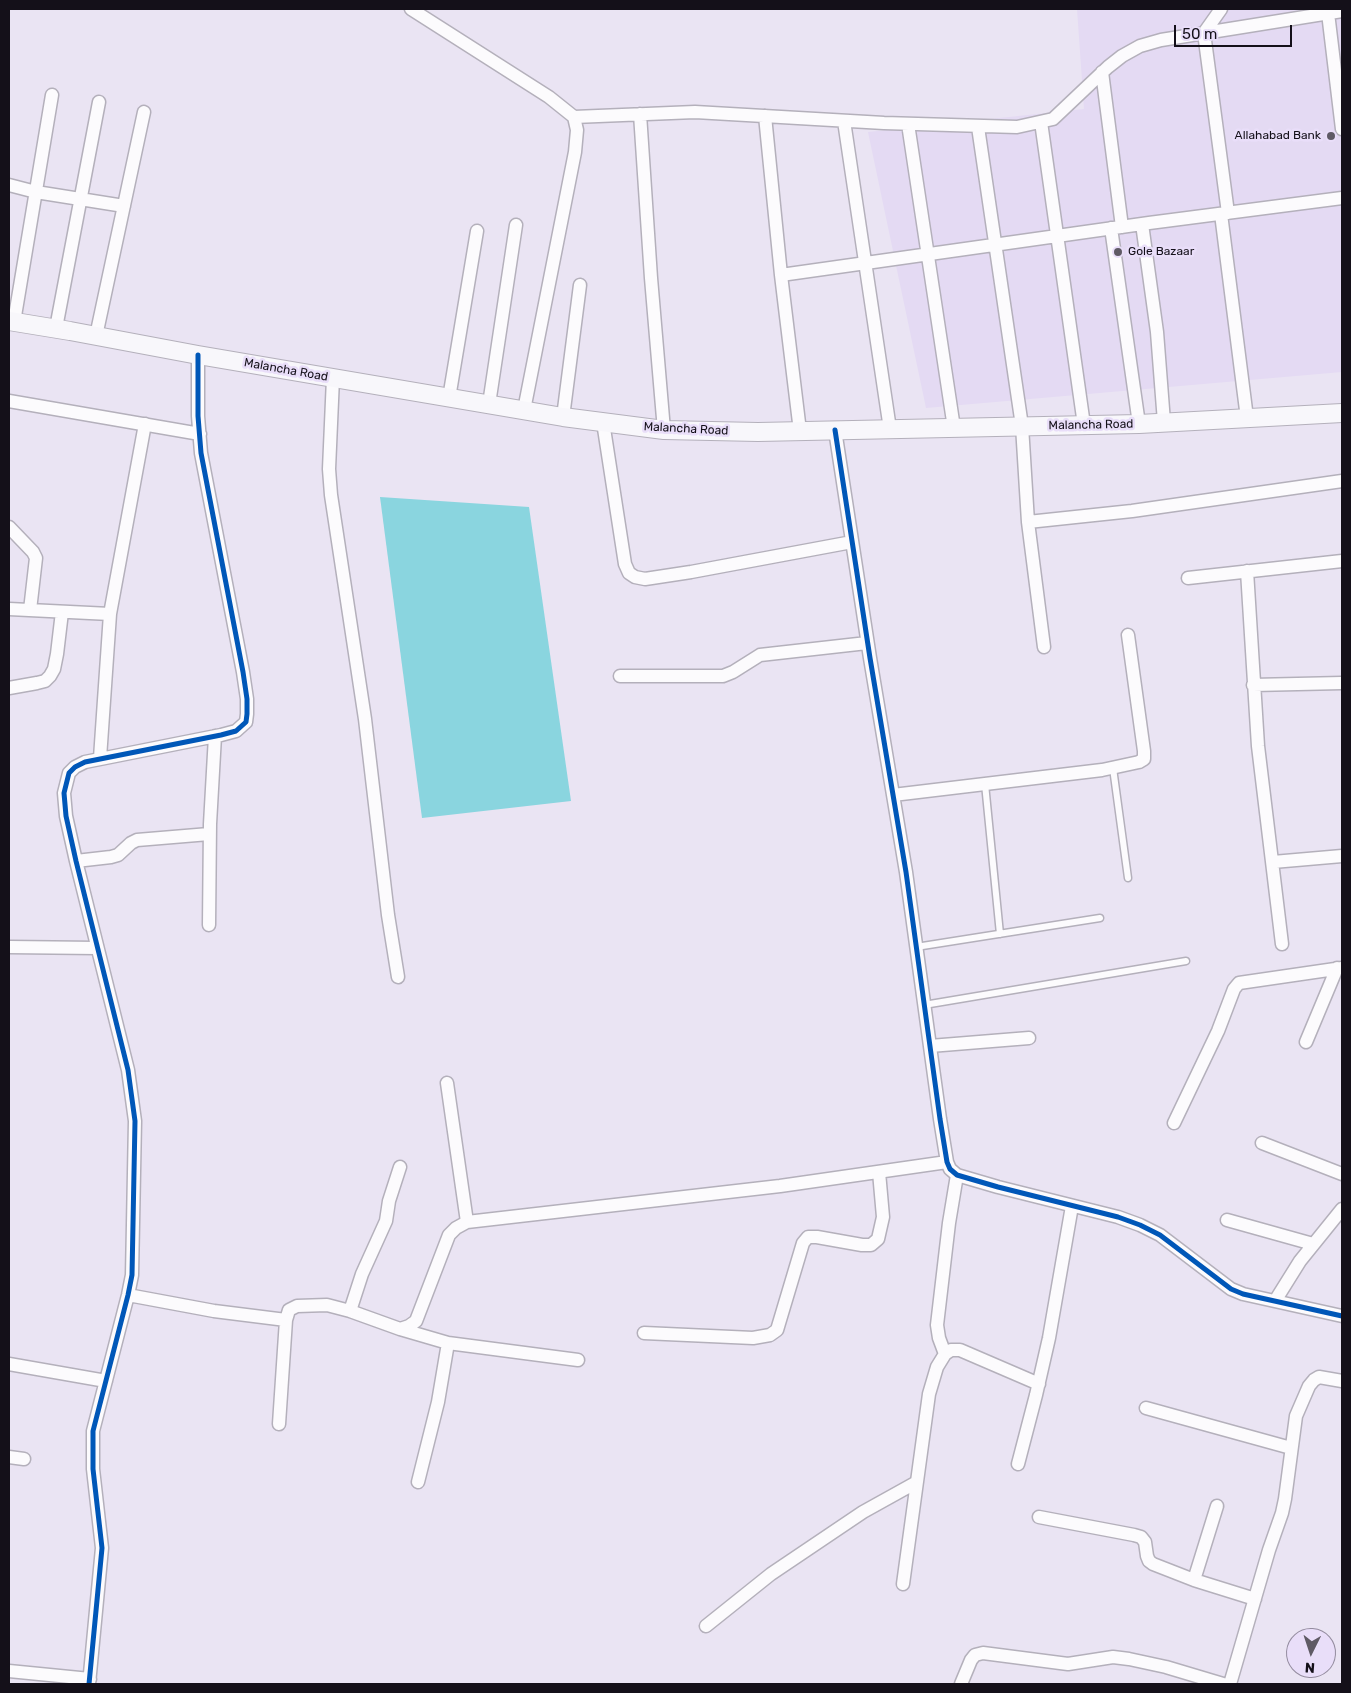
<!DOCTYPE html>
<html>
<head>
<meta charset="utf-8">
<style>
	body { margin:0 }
	#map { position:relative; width:1351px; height:1693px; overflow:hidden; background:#eae4f3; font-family:Rubik,sans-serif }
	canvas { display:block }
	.frame { position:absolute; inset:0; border:10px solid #141019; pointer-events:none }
	.north { position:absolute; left:1286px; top:1628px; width:50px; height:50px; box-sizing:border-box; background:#e9def9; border:1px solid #948c9f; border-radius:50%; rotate:184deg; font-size:14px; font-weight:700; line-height:20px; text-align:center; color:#141019 }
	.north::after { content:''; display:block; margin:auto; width:18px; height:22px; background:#5f5a65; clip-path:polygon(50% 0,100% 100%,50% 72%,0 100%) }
	.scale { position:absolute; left:1174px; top:25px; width:118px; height:22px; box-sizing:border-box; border:2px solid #141019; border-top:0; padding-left:6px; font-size:15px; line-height:18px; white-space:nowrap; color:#141019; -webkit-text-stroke:4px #e9def9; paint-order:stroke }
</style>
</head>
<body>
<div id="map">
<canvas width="1351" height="1693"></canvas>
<div class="frame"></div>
<div class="north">N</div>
<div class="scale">50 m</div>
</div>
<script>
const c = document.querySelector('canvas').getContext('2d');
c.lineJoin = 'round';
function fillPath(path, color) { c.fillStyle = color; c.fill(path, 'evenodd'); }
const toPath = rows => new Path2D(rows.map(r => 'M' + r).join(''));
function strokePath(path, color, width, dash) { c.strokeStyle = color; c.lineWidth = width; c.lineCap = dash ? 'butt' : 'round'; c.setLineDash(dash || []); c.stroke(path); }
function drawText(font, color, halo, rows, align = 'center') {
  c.font = font + ' Rubik,sans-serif'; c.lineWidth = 5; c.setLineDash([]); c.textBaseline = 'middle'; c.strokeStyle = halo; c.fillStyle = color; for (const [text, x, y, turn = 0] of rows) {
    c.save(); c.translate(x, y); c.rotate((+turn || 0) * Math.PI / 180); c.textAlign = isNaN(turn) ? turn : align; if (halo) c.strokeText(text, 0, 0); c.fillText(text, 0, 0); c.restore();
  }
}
fillPath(toPath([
	[1077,9,1342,9,1342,372,926,408,868,132,1084,109]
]), '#e4daf3');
fillPath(toPath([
	[380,497,529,507,571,801,422,818]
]), '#8ad5df');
const lane = toPath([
	[1113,768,1128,878],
	[985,784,1000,934],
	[916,947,1100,918],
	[924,1005,1186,961]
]);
const street = toPath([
	[411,9,549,97,574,117,577,130,575,152,524,410],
	[1221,9,1204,33,1228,213],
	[1328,13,1342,129],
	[1102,72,1122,227],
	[640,114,651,278,664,430],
	[765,116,781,275,800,431],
	[574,117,695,112,884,123,1017,127,1053,119,1108,67,1122,56,1140,46,1161,40,1342,11],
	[844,121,890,429],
	[1041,122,1084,425],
	[908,124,954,428],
	[978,127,1022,426,1028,522,1044,647],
	[9,185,36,192,124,206],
	[1221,214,1247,418],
	[1142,224,1157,332,1164,422],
	[1111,228,1139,424],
	[781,275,1149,223,1342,198],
	[14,322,52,95],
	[56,328,99,102],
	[96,336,144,112],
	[333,378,329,469,331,495,365,719,388,915,398,977],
	[449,398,477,231],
	[9,401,200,434],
	[489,404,516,225],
	[563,417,580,285],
	[603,422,625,564,629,573,635,577,645,579,691,572,852,542],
	[835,430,870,658,906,872,940,1119,947,1162,950,1169,957,1175,998,1187,1118,1217,1140,1225,1160,1235,1231,1289,1243,1294,1342,1316],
	[1028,522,1132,511,1342,481],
	[9,527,33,552,36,558,30,610],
	[1247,571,1258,746,1282,944],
	[1188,578,1342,561],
	[9,609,110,614],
	[620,676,723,676,733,672,760,655,867,643],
	[1253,685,1342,683],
	[9,688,37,683,45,681,50,676,54,669,57,654,62,612],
	[100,758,110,614,145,424],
	[893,795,1102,770,1139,762,1144,759,1144,751,1128,635],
	[76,861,111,857,118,855,131,843,137,840,209,834],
	[1273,862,1342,856],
	[209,925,210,824,215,736],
	[9,947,97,948],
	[1306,1042,1337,968],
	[930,1046,1029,1038],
	[447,1083,467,1222],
	[1174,1123,1218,1031,1234,989,1239,983,1342,968],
	[1262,1143,1342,1174],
	[1227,1220,1313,1244],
	[128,1295,214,1311,286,1320],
	[1275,1301,1300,1261,1342,1209],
	[350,1311,362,1274,386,1221,389,1201,400,1167],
	[400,1329,448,1343,578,1360],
	[644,1333,753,1338,770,1335,777,1330,803,1243,808,1237,817,1237,862,1245,871,1245,878,1239,883,1217,879,1172],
	[945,1354,939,1338,937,1325,949,1223,957,1175],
	[9,1364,106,1381],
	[1146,1408,1291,1448],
	[279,1424,286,1320,289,1310,297,1306,327,1305,350,1311,400,1329,409,1326,416,1321,449,1235,456,1228,467,1222,780,1186,947,1162],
	[9,1457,24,1459],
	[1018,1464,1036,1395,1049,1338,1072,1206],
	[418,1482,438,1402,448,1343],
	[1039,1517,1134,1535,1141,1537,1145,1542,1147,1556,1149,1561,1153,1564,1194,1580,1255,1599],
	[1194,1580,1217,1506],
	[903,1584,929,1394,937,1367,945,1354,951,1350,960,1350,1039,1384],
	[706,1626,771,1574,863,1512,917,1482],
	[9,1671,90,1679],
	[89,1684,102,1548,93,1469,93,1431,128,1295,132,1275,135,1121,128,1070,76,861,66,816,64,793,69,773,75,767,85,762,221,735,236,731,246,722,247,714,247,699,243,672,201,453,198,416,198,355],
	[961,1684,971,1660,975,1655,983,1653,1068,1664,1113,1657,1129,1659,1166,1667,1223,1684],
	[1230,1684,1269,1550,1282,1513,1285,1499,1296,1416,1309,1386,1314,1380,1319,1377,1342,1381]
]);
const secondary = toPath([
	[9,321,70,331,198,355,563,417,664,430,758,432,1139,424,1342,413]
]);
strokePath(lane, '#b4b0bb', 9);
strokePath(street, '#b4b0bb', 15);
strokePath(secondary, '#b4b0bb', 20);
strokePath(lane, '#fcfbfd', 6);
strokePath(street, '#fcfbfd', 12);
strokePath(secondary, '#f8f7fb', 18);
strokePath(toPath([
	[835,430,870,658,906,872,940,1119,947,1162,950,1169,957,1175,998,1187,1118,1217,1140,1225,1160,1235,1231,1289,1243,1294,1342,1316],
	[89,1684,102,1548,93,1469,93,1431,128,1295,132,1275,135,1121,128,1070,76,861,66,816,64,793,69,773,75,767,85,762,221,735,236,731,246,722,247,714,247,699,243,672,201,453,198,416,198,355]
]), '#0057b8', 5);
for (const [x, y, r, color] of [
	[1331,136,5,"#5f5a65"],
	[1118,252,5,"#5f5a65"]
]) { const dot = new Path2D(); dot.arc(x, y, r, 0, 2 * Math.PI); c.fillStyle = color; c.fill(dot); strokePath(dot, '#e9def9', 2); }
drawText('12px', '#141019', '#e9def9', [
	["Allahabad Bank",1321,136],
	["Gole Bazaar",1128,252,"left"]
], 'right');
drawText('12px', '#141019', '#e9def9', [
	["Malancha Road",286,370,10],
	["Malancha Road",1091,425,-1],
	["Malancha Road",686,429,3]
]);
</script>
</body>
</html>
